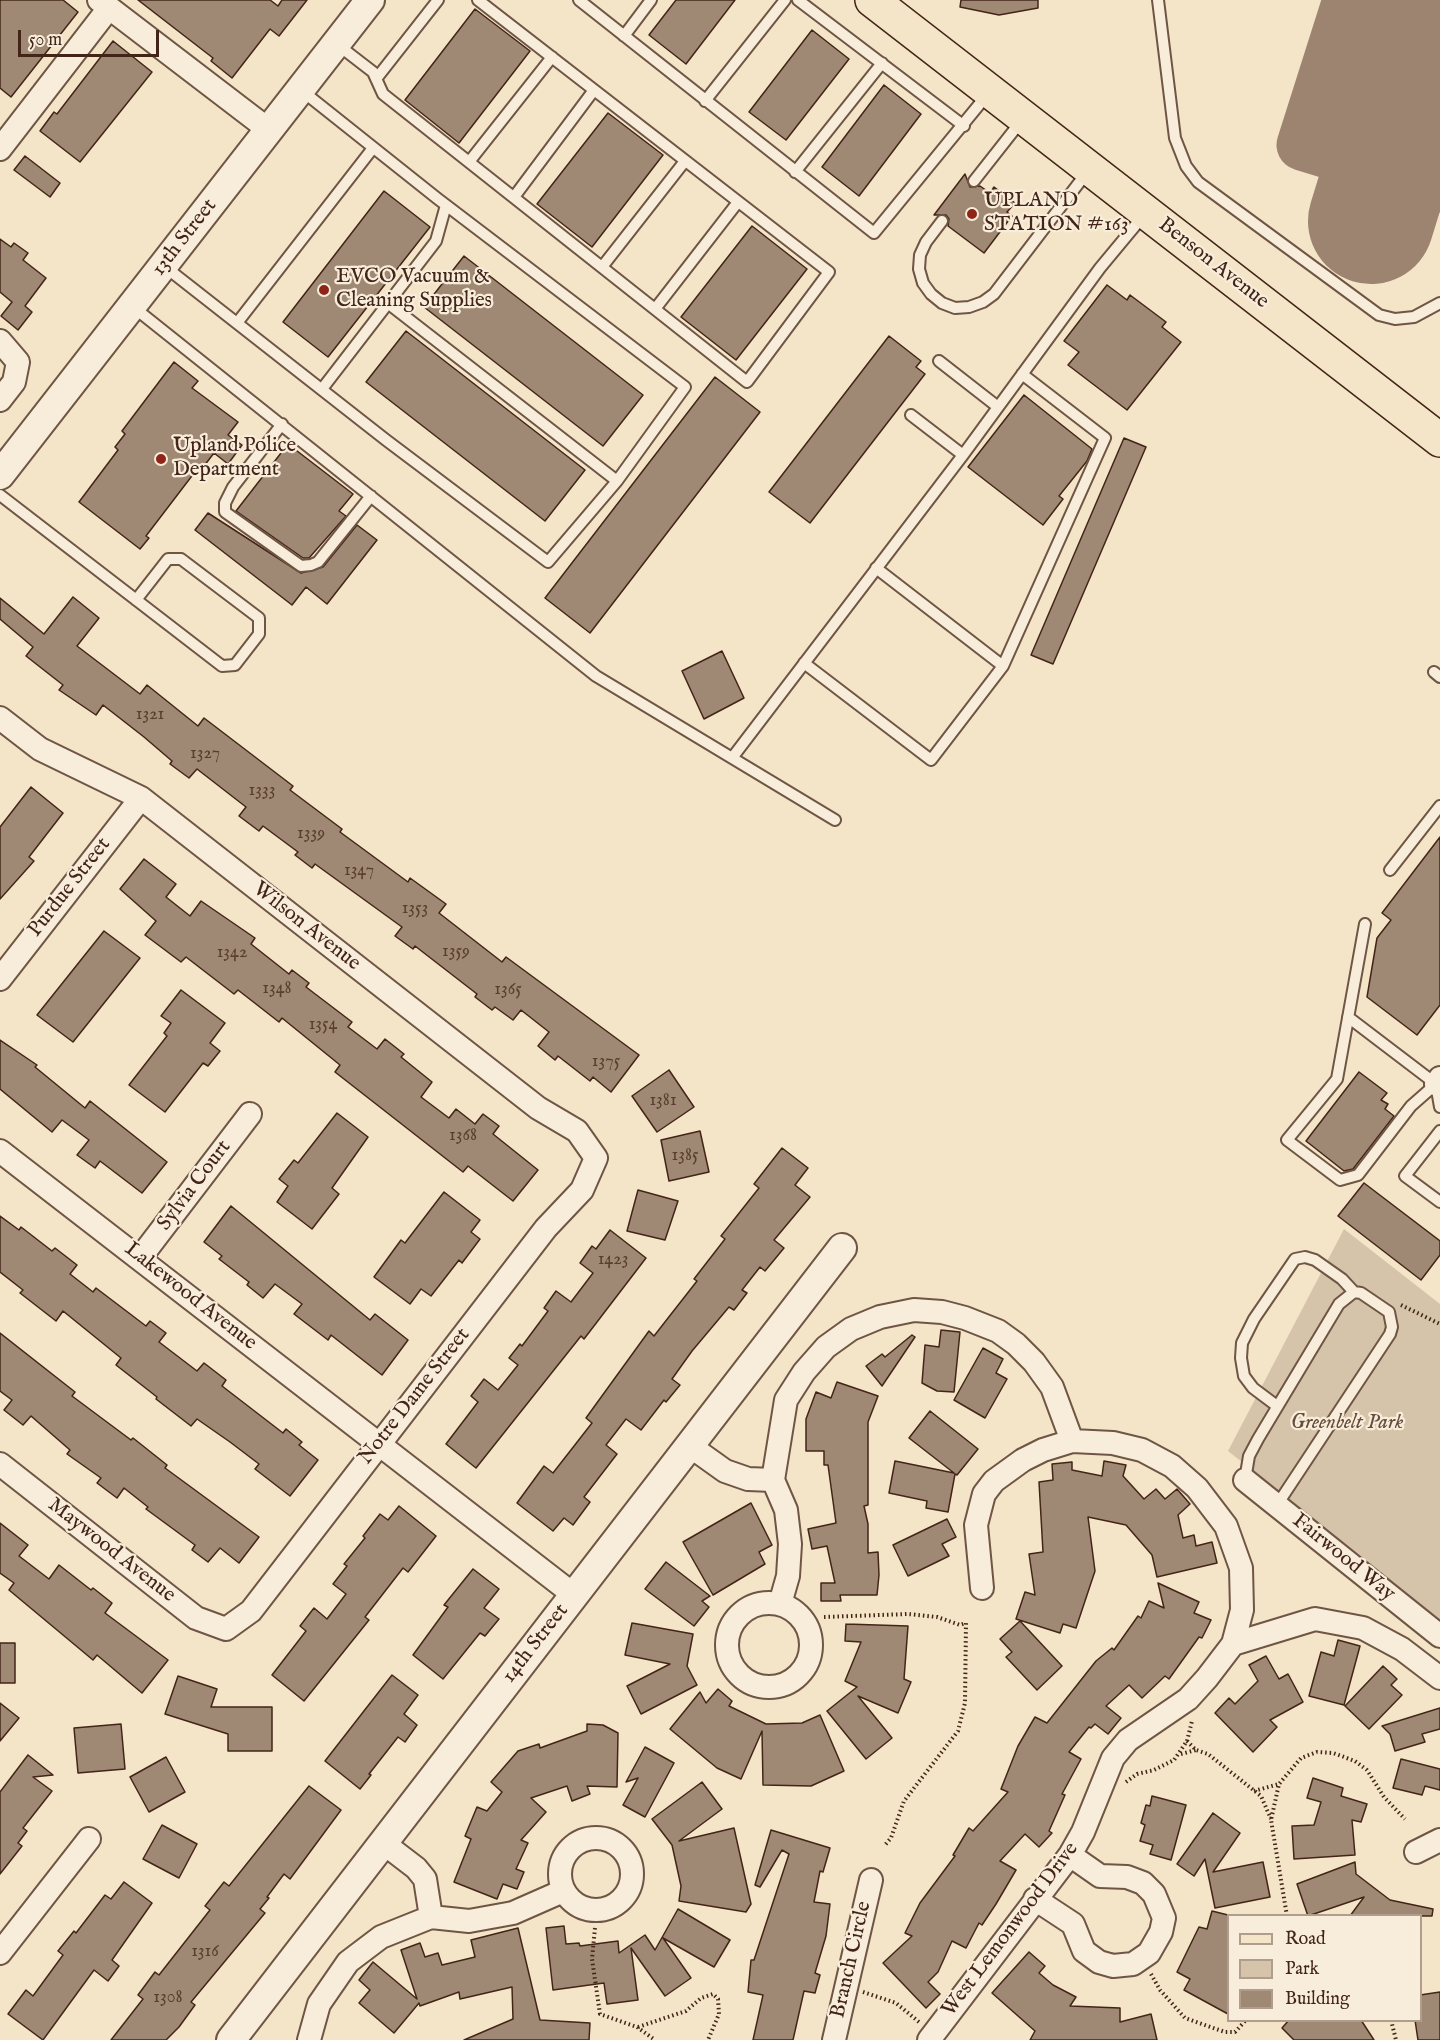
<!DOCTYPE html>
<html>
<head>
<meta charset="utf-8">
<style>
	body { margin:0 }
	#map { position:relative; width:1440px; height:2040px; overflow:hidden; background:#f4e4c8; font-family:"IM FELL English",serif }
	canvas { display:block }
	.legend { position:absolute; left:1227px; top:1914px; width:195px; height:108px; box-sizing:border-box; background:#f8eddb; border:2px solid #b09d8d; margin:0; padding:8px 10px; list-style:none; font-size:18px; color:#432518 }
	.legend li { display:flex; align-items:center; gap:12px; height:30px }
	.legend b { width:30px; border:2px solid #b09d8d }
	.scale { position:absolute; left:18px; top:30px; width:141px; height:27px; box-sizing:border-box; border:3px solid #432518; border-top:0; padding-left:8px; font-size:18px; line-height:21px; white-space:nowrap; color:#432518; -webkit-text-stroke:4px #f8eddb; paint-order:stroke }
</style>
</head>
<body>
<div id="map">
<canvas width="1440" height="2040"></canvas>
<ul class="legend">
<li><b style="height:8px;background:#f4e4c8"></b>Road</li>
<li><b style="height:16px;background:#d6c4aa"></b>Park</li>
<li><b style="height:16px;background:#9f8874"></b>Building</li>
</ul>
<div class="scale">50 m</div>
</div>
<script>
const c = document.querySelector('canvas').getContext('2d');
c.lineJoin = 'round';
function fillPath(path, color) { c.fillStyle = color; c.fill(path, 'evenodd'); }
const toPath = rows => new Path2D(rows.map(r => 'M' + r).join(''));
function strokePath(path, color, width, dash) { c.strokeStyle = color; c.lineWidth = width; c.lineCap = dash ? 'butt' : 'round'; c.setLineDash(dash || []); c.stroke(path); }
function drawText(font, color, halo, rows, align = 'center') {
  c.font = font + ' "IM FELL English",serif'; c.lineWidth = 4.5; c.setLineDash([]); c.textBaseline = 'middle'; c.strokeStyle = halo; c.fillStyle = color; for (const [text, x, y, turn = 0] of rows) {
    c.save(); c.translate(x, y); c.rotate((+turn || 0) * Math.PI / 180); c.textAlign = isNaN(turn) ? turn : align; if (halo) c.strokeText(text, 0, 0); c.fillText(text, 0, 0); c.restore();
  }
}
fillPath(toPath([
	[1344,1229,1440,1304,1440,1624,1365,1559,1228,1451]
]), '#d6c4aa');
strokePath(toPath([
	[1348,0,1302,145,1440,187]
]), '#9c8470', 51);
strokePath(toPath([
	[1371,221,1439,0]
]), '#9c8470', 126);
const building = toPath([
	[0,0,63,0,78,12,11,97,0,88,0,0],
	[138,0,270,0,278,6,282,0,307,0,279,36,270,29,232,78,211,61,213,58,138,0],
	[676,0,735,0,686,64,649,35,676,0],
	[961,0,1038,0,1038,8,999,15,960,7,961,0],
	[475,9,530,51,459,143,405,100,475,9],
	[812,30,849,59,786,140,749,112,812,30],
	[113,41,152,72,80,162,40,131,54,112,57,114,113,41],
	[884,85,921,114,859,196,822,167,884,85],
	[608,113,663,155,592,247,537,204,608,113],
	[25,156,60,183,50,197,14,170,25,156],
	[965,174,970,187,980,186,990,193,994,187,1015,203,1007,212,1012,216,984,253,948,226,949,219,946,215,934,215,965,174],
	[384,191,430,227,328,357,283,322,384,191],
	[752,226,807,269,736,360,681,317,752,226],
	[0,239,11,247,14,243,28,253,23,260,46,278,25,306,32,312,18,330,1,316,12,302,0,292,0,239],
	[464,256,643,395,603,446,424,307,464,256],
	[1107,285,1127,300,1130,295,1166,322,1162,327,1181,342,1127,410,1068,365,1079,352,1064,341,1107,285],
	[406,331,585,470,545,521,366,382,406,331],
	[889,336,921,361,916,367,925,374,810,523,769,492,889,336],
	[174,362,198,381,192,388,238,422,228,435,242,445,228,464,214,453,204,466,201,464,146,536,149,538,140,549,79,502,118,450,115,447,125,434,122,431,174,362],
	[715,377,760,412,590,633,545,598,715,377],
	[1024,395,1092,449,1087,461,1059,496,1063,499,1043,525,968,467,1024,395],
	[1124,438,1146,447,1053,664,1031,655,1124,438],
	[288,444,353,494,339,511,346,516,309,558,303,558,236,511,288,444],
	[208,513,301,573,323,567,357,525,377,540,327,604,306,587,292,605,195,530,208,513],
	[73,597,99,618,77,646,140,694,147,685,198,726,204,718,293,786,290,790,342,829,340,832,408,882,410,878,446,904,439,913,502,962,506,957,639,1055,611,1092,593,1077,590,1081,558,1056,555,1060,538,1046,549,1032,521,1010,513,1020,495,1007,492,1010,475,997,477,994,415,946,413,949,395,936,402,927,315,864,312,868,295,855,298,852,263,826,259,831,239,816,246,807,197,769,189,778,170,764,172,761,144,737,103,705,96,715,59,690,63,685,26,656,33,647,0,619,0,598,44,634,73,597],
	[722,651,744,698,704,719,682,671,722,651],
	[31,787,63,813,29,857,34,861,0,899,0,827,31,787],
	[1440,837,1440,1005,1417,1035,1367,997,1377,938,1391,920,1382,913,1440,837],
	[144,859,176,884,166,897,190,916,201,901,255,938,251,944,289,974,292,970,309,983,306,987,352,1022,348,1027,377,1049,385,1039,404,1054,401,1057,432,1082,421,1097,449,1118,456,1109,475,1124,483,1114,499,1126,493,1134,538,1170,513,1201,468,1166,463,1172,335,1072,340,1065,282,1018,279,1022,238,990,234,994,186,957,181,962,145,935,156,921,120,889,144,859],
	[104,931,140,958,73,1042,37,1015,104,931],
	[181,990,225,1023,210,1043,220,1051,208,1066,203,1063,165,1112,129,1085,167,1036,164,1033,171,1023,161,1016,181,990],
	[0,1040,37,1065,35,1067,85,1108,90,1101,167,1162,142,1193,100,1161,95,1168,77,1155,89,1140,62,1120,52,1132,0,1089,0,1040],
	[669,1070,694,1107,657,1132,632,1096,669,1070],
	[1359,1072,1387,1093,1381,1100,1388,1104,1385,1109,1394,1116,1353,1169,1344,1171,1306,1141,1359,1072],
	[337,1113,368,1137,332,1188,339,1194,312,1229,277,1202,288,1186,279,1179,294,1160,298,1163,337,1113],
	[700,1131,709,1172,669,1181,661,1140,700,1131],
	[782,1148,808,1168,795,1185,810,1197,774,1240,784,1248,765,1271,760,1267,742,1290,747,1293,734,1310,729,1307,692,1351,672,1379,680,1385,666,1402,664,1400,641,1430,626,1419,606,1445,617,1454,584,1497,590,1502,573,1525,564,1518,553,1531,517,1503,544,1466,553,1473,592,1423,586,1418,649,1331,654,1336,697,1281,694,1279,725,1239,721,1236,759,1188,754,1184,782,1148],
	[1364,1183,1440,1241,1440,1255,1421,1280,1338,1216,1364,1183],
	[638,1190,678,1201,665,1240,627,1231,638,1190],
	[444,1192,480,1220,471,1232,480,1239,462,1263,459,1260,431,1296,421,1289,410,1304,374,1277,401,1240,405,1243,444,1192],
	[231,1206,370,1320,375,1314,408,1340,382,1375,331,1335,328,1340,294,1314,302,1304,275,1284,263,1298,247,1285,249,1282,219,1259,222,1256,204,1242,231,1206],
	[0,1216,19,1230,21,1227,52,1251,55,1248,77,1265,70,1274,93,1292,96,1288,146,1326,150,1321,166,1333,159,1342,197,1371,204,1363,226,1380,222,1386,283,1433,286,1429,302,1442,299,1445,318,1460,290,1496,255,1469,259,1464,230,1442,197,1419,191,1426,156,1399,157,1397,116,1365,121,1358,63,1311,56,1321,20,1293,23,1290,0,1272,0,1216],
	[610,1230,646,1258,584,1339,581,1336,476,1468,446,1444,478,1402,471,1396,484,1379,498,1390,518,1365,509,1358,520,1344,522,1346,548,1311,544,1308,556,1291,571,1302,593,1273,580,1263,592,1246,596,1249,610,1230],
	[941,1330,960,1332,954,1392,937,1391,922,1383,925,1345,939,1347,941,1330],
	[0,1333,75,1392,72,1396,131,1440,133,1438,167,1465,165,1468,259,1537,239,1563,220,1548,208,1562,192,1550,195,1545,146,1509,148,1507,124,1488,117,1498,97,1483,101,1478,67,1454,70,1450,31,1416,23,1425,4,1410,12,1400,0,1391,0,1333],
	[912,1335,915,1337,882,1386,866,1366,882,1354,885,1357,912,1335],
	[983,1348,1003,1359,996,1373,1007,1379,985,1418,954,1400,983,1348],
	[837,1382,878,1396,868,1422,868,1505,864,1506,868,1524,868,1553,878,1552,879,1575,877,1595,840,1595,841,1601,821,1601,821,1583,835,1583,827,1546,812,1549,808,1529,836,1523,828,1465,824,1465,824,1451,806,1451,806,1419,816,1392,831,1398,837,1382],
	[930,1411,978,1449,957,1475,955,1474,948,1512,926,1508,927,1501,889,1493,895,1461,954,1473,909,1438,930,1411],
	[1104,1461,1126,1465,1123,1476,1144,1499,1156,1489,1165,1499,1177,1489,1190,1504,1178,1515,1183,1538,1194,1535,1196,1546,1212,1542,1217,1563,1157,1577,1152,1555,1126,1525,1088,1517,1095,1571,1076,1628,1063,1624,1060,1633,1016,1619,1025,1592,1035,1595,1029,1554,1043,1552,1039,1482,1053,1480,1052,1464,1072,1462,1072,1470,1102,1476,1104,1461],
	[751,1503,772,1545,759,1552,765,1564,713,1595,683,1542,751,1503],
	[399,1506,436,1536,408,1572,403,1568,365,1617,369,1620,304,1701,272,1675,306,1631,300,1626,314,1608,327,1619,346,1594,333,1584,347,1566,344,1564,365,1538,363,1536,380,1514,388,1520,399,1506],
	[947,1519,956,1537,942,1544,949,1556,908,1576,893,1545,947,1519],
	[0,1523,28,1545,19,1556,49,1579,59,1565,91,1590,93,1588,112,1603,105,1613,168,1660,142,1693,97,1655,93,1660,9,1590,14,1583,0,1573,0,1523],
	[666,1562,710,1596,702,1601,709,1607,694,1626,645,1589,666,1562],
	[473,1569,499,1589,484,1608,499,1619,485,1636,480,1633,443,1679,413,1655,448,1607,444,1605,473,1569],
	[1158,1583,1199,1602,1194,1613,1211,1620,1202,1638,1199,1637,1169,1679,1165,1676,1142,1698,1129,1685,1106,1706,1121,1718,1108,1734,1095,1724,1091,1728,1089,1727,1069,1752,1081,1759,1062,1794,1065,1795,1049,1831,1052,1833,1039,1847,1025,1834,1000,1861,1016,1870,996,1904,982,1925,979,1923,966,1948,952,1941,938,1972,928,1982,940,1994,926,2008,883,1963,912,1936,905,1933,920,1903,955,1856,953,1855,969,1828,973,1831,1008,1792,1001,1789,1018,1746,1035,1717,1047,1723,1096,1661,1112,1648,1114,1650,1138,1616,1141,1618,1149,1601,1164,1608,1158,1583],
	[1020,1621,1062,1666,1037,1690,1006,1657,1012,1652,1000,1639,1020,1621],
	[632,1623,693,1634,687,1666,697,1685,641,1714,627,1686,670,1664,625,1655,632,1623],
	[846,1624,908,1626,904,1679,911,1682,898,1713,858,1696,892,1738,866,1759,827,1711,857,1687,845,1681,861,1642,845,1641,846,1624],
	[1338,1640,1360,1646,1344,1705,1309,1696,1321,1652,1334,1656,1338,1640],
	[0,1643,15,1643,15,1683,0,1683,0,1643],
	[1266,1656,1279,1679,1288,1674,1303,1702,1270,1720,1277,1727,1253,1752,1215,1713,1229,1698,1235,1704,1258,1681,1249,1665,1266,1656],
	[1383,1666,1397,1679,1391,1685,1402,1695,1369,1729,1345,1706,1383,1666],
	[392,1675,418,1695,404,1714,417,1725,405,1742,398,1737,369,1774,371,1775,360,1789,325,1761,392,1675],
	[178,1676,217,1689,211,1707,272,1707,272,1751,228,1751,228,1734,165,1714,178,1676],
	[718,1689,732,1701,729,1706,766,1724,802,1723,820,1715,844,1771,811,1786,763,1785,762,1731,741,1779,717,1768,670,1729,700,1692,706,1703,718,1689],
	[0,1703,19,1718,0,1741,0,1703],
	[1440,1708,1440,1729,1422,1734,1425,1742,1395,1751,1390,1734,1382,1726,1440,1708],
	[121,1724,125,1769,78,1773,74,1728,121,1724],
	[587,1724,603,1725,618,1733,617,1787,587,1786,590,1794,572,1801,567,1786,531,1798,546,1812,521,1840,528,1843,516,1869,524,1872,517,1889,503,1884,497,1899,454,1882,471,1839,465,1836,477,1807,487,1811,502,1792,491,1782,518,1751,539,1744,540,1748,587,1731,587,1724],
	[645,1747,674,1763,645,1817,623,1805,638,1778,626,1782,645,1747],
	[28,1755,53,1775,33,1777,52,1791,23,1828,27,1831,18,1843,22,1846,0,1874,0,1792,28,1755],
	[166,1757,185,1792,149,1812,130,1777,166,1757],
	[1401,1759,1440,1769,1440,1790,1425,1786,1422,1795,1393,1788,1401,1759],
	[1313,1778,1343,1788,1341,1796,1367,1804,1361,1822,1352,1820,1355,1855,1294,1859,1292,1826,1314,1825,1321,1802,1307,1798,1313,1778],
	[702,1782,722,1809,679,1841,734,1828,751,1904,746,1912,679,1901,681,1886,672,1845,652,1819,702,1782],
	[309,1786,341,1810,290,1879,284,1874,267,1897,269,1898,260,1909,265,1913,191,2002,195,2005,179,2027,166,2040,111,2040,143,1999,138,1995,155,1972,159,1975,210,1910,205,1906,224,1882,229,1886,309,1786],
	[1152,1796,1186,1805,1171,1860,1150,1854,1153,1845,1140,1841,1145,1825,1141,1823,1146,1805,1150,1806,1152,1796],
	[1213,1813,1240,1833,1213,1872,1263,1862,1270,1897,1215,1908,1205,1859,1194,1876,1177,1864,1213,1813],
	[162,1825,197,1844,179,1878,143,1859,162,1825],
	[771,1830,830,1848,823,1872,820,1871,814,1902,830,1904,826,1936,815,1973,820,1975,815,1993,804,1991,793,2040,753,2040,763,1995,748,1992,751,1960,754,1960,789,1854,782,1850,760,1887,755,1885,771,1830],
	[1355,1862,1356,1874,1390,1900,1433,1909,1432,1916,1350,1916,1364,1897,1308,1916,1297,1884,1355,1862],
	[124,1882,152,1903,112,1960,119,1966,108,1981,94,1970,43,2040,8,2014,26,1990,33,1996,63,1955,58,1951,74,1931,76,1933,105,1895,111,1899,124,1882],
	[678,1909,730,1940,714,1967,663,1938,691,1978,665,1996,631,1948,638,2000,607,2004,604,1983,553,1990,546,1928,564,1926,566,1944,579,1943,580,1946,618,1941,619,1953,645,1935,655,1950,678,1909],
	[1212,1911,1228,1915,1228,2014,1184,1990,1190,1979,1177,1972,1199,1927,1207,1929,1212,1911],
	[518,1928,540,2020,590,2023,589,2040,464,2040,513,2019,512,1987,460,1999,459,1992,420,2006,419,2003,394,2033,359,2003,370,1990,359,1980,373,1962,417,1999,401,1950,420,1943,425,1957,438,1953,442,1965,475,1957,471,1940,518,1928],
	[1029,1952,1045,1966,1039,1973,1053,1985,1076,1997,1070,2006,1120,2008,1120,2022,1151,2014,1157,2040,1030,2040,1035,2031,992,1993,1029,1952],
	[1440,1992,1440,2040,1418,2040,1415,2020,1420,2020,1420,1995,1440,1992],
	[1289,2020,1361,2020,1374,2040,1294,2040,1282,2028,1289,2020]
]);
fillPath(building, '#9f8874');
strokePath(building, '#432518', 1.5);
const service = toPath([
	[579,0,874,233,987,95],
	[798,0,964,126],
	[1158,0,1175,138,1186,166,1198,182,1379,315,1395,319,1414,317,1440,303],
	[624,36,651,0],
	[338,45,373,72,383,94,747,382,829,272,478,0],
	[376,79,438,0],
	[705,101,785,0],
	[469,162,552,57],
	[795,172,882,63],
	[974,181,1022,120],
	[514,197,594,90],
	[942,221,926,242,920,255,919,269,923,283,931,294,942,303,955,308,969,307,983,302,994,294,1088,171],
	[164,266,386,440,548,562,617,481,685,387,438,199,301,90],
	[602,267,685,161],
	[389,304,617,481],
	[132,306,596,676,835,820],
	[655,309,738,202],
	[237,323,373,148],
	[939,361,998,407],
	[322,389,436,241,446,205],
	[911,415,963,455],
	[282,424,233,487,225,503,225,512,301,566,311,565,318,562,371,496],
	[0,495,222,666,235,665,259,634,259,618,181,559,168,559,136,600],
	[876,568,1003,666,1105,438,1022,374],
	[804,663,931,760,1003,666],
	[1434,672,1440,677],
	[732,758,963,455,1100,268,1144,215],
	[1390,870,1440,806],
	[1365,924,1337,1079,1287,1140,1340,1180,1358,1175,1411,1106,1436,1084],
	[1348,1017,1436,1084,1440,1107],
	[1440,1131,1405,1176,1440,1202],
	[1277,1406,1253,1388,1244,1376,1241,1358,1242,1343,1254,1319,1295,1259,1305,1257,1315,1260,1342,1279,1354,1292],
	[1245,1480,1249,1456,1258,1439,1339,1304,1354,1292,1361,1293,1389,1312,1392,1327,1390,1334,1277,1505]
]);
const minor = toPath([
	[99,0,269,130],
	[0,149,109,8],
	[0,341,18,362,14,382,0,400],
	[0,718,40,749,141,798,538,1108,577,1131,596,1158,582,1190,546,1228,251,1611,226,1629,196,1618,0,1464],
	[0,979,141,798],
	[1436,1084,1440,1078],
	[0,1151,574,1595],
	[140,1258,250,1114],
	[690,1446,725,1471,748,1479,773,1480],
	[773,1480,786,1400,804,1372,826,1347,851,1329,880,1317,914,1310,942,1312,965,1318,998,1331,1016,1344,1034,1362,1052,1387,1072,1441],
	[773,1480,786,1510,790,1544,788,1576,780,1604],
	[1245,1480,1440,1636],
	'727 1645a42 42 0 1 1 84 0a42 42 0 1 1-84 0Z',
	[1233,1644,1315,1619,1363,1628,1402,1649,1440,1678],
	'560 1874a36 36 0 1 1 72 0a36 36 0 1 1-72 0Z',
	[382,1842,416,1868,425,1879,431,1917],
	[1416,1852,1440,1840],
	[1035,1899,1073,1924,1084,1951,1099,1962,1113,1966,1133,1964,1149,1953,1161,1932,1164,1918,1154,1894,1143,1883,1127,1877,1100,1876,1070,1855],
	[0,1953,89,1839],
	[309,2040,319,2004,348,1962,381,1937,431,1917,469,1921,513,1913,563,1891],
	[834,2040,871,1880],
	[929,2040,1070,1855,1083,1832,1113,1758,1128,1740,1188,1699,1207,1678,1233,1644,1242,1610,1241,1568,1226,1526,1197,1488,1172,1466,1142,1450,1113,1443,1072,1441,1043,1450,1023,1460,994,1481,984,1494,976,1525,982,1588]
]);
const tertiary = toPath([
	[0,475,370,0],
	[231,2040,842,1248]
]);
const primary = toPath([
	[872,0,1440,440]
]);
strokePath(service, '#6f5544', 14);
strokePath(minor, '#6f5544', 26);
strokePath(tertiary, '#6f5544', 32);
strokePath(primary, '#432518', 36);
strokePath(toPath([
	[1401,1305,1440,1324],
	[824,1617,908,1614,937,1617,960,1625,966,1623,965,1703,958,1731,904,1801,891,1838,885,1845],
	[1187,1741,1196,1750,1208,1754,1261,1796,1271,1819],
	[1181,1754,1196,1750],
	[1126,1782,1137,1774,1154,1770,1174,1760,1187,1741,1192,1721],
	[1254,1791,1279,1784],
	[1287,1916,1271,1820,1279,1784,1301,1758,1317,1752,1333,1753,1355,1761,1367,1770,1384,1797,1405,1819],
	[595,1928,592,1959,600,2014,637,2027,655,2040],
	[1151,1974,1160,1990,1185,2018,1225,2032,1235,2032,1246,2020],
	[863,1992,896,2003,919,2022],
	[1391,2020,1396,2040],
	[638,2027,686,2011,701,1998,713,1994,718,1999,719,2014,708,2040]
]), '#432518', 4, [1.5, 3]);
strokePath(service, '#f8eddb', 10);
strokePath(minor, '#f8eddb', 22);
strokePath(tertiary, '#f8eddb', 28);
strokePath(primary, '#f4e4c8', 33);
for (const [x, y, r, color] of [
	[972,214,6,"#8f2418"],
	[324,290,6,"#8f2418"],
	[161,459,6,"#8f2418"]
]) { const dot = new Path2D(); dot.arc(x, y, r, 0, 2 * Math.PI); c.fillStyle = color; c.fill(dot); strokePath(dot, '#f8eddb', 2); }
drawText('18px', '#5a3e2f', null, [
	["1321",150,715],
	["1327",205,754],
	["1333",262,791],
	["1339",311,834],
	["1347",359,871],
	["1353",415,909],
	["1359",456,952],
	["1342",232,953],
	["1348",277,989],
	["1365",508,990],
	["1354",323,1025],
	["1375",606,1062],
	["1381",663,1101],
	["1368",463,1136],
	["1385",685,1156],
	["1423",613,1260],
	["1316",205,1952],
	["1308",168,1998]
]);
drawText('21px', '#432518', '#f8eddb', [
	["UPLAND",984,202],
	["STATION #163",984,226],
	["EVCO Vacuum &",336,278],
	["Cleaning Supplies",336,302],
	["Upland Police",173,447],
	["Department",173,471]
], 'left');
drawText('21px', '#432518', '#f8eddb', [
	["13th Street",185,238,-52],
	["Benson Avenue",1213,264,38],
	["Purdue Street",70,888,-52],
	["Wilson Avenue",306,927,38],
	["Sylvia Court",195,1186,-53],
	["Lakewood Avenue",190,1297,38],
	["Notre Dame Street",415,1397,-52],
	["Maywood Avenue",111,1551,38],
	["Fairwood Way",1343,1558,39],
	["14th Street",536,1644,-52],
	["West Lemonwood Drive",1011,1930,-53],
	["Branch Circle",852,1960,-77]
]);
drawText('italic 21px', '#684d3c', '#f8eddb', [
	["Greenbelt Park",1347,1424]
]);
</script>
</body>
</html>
